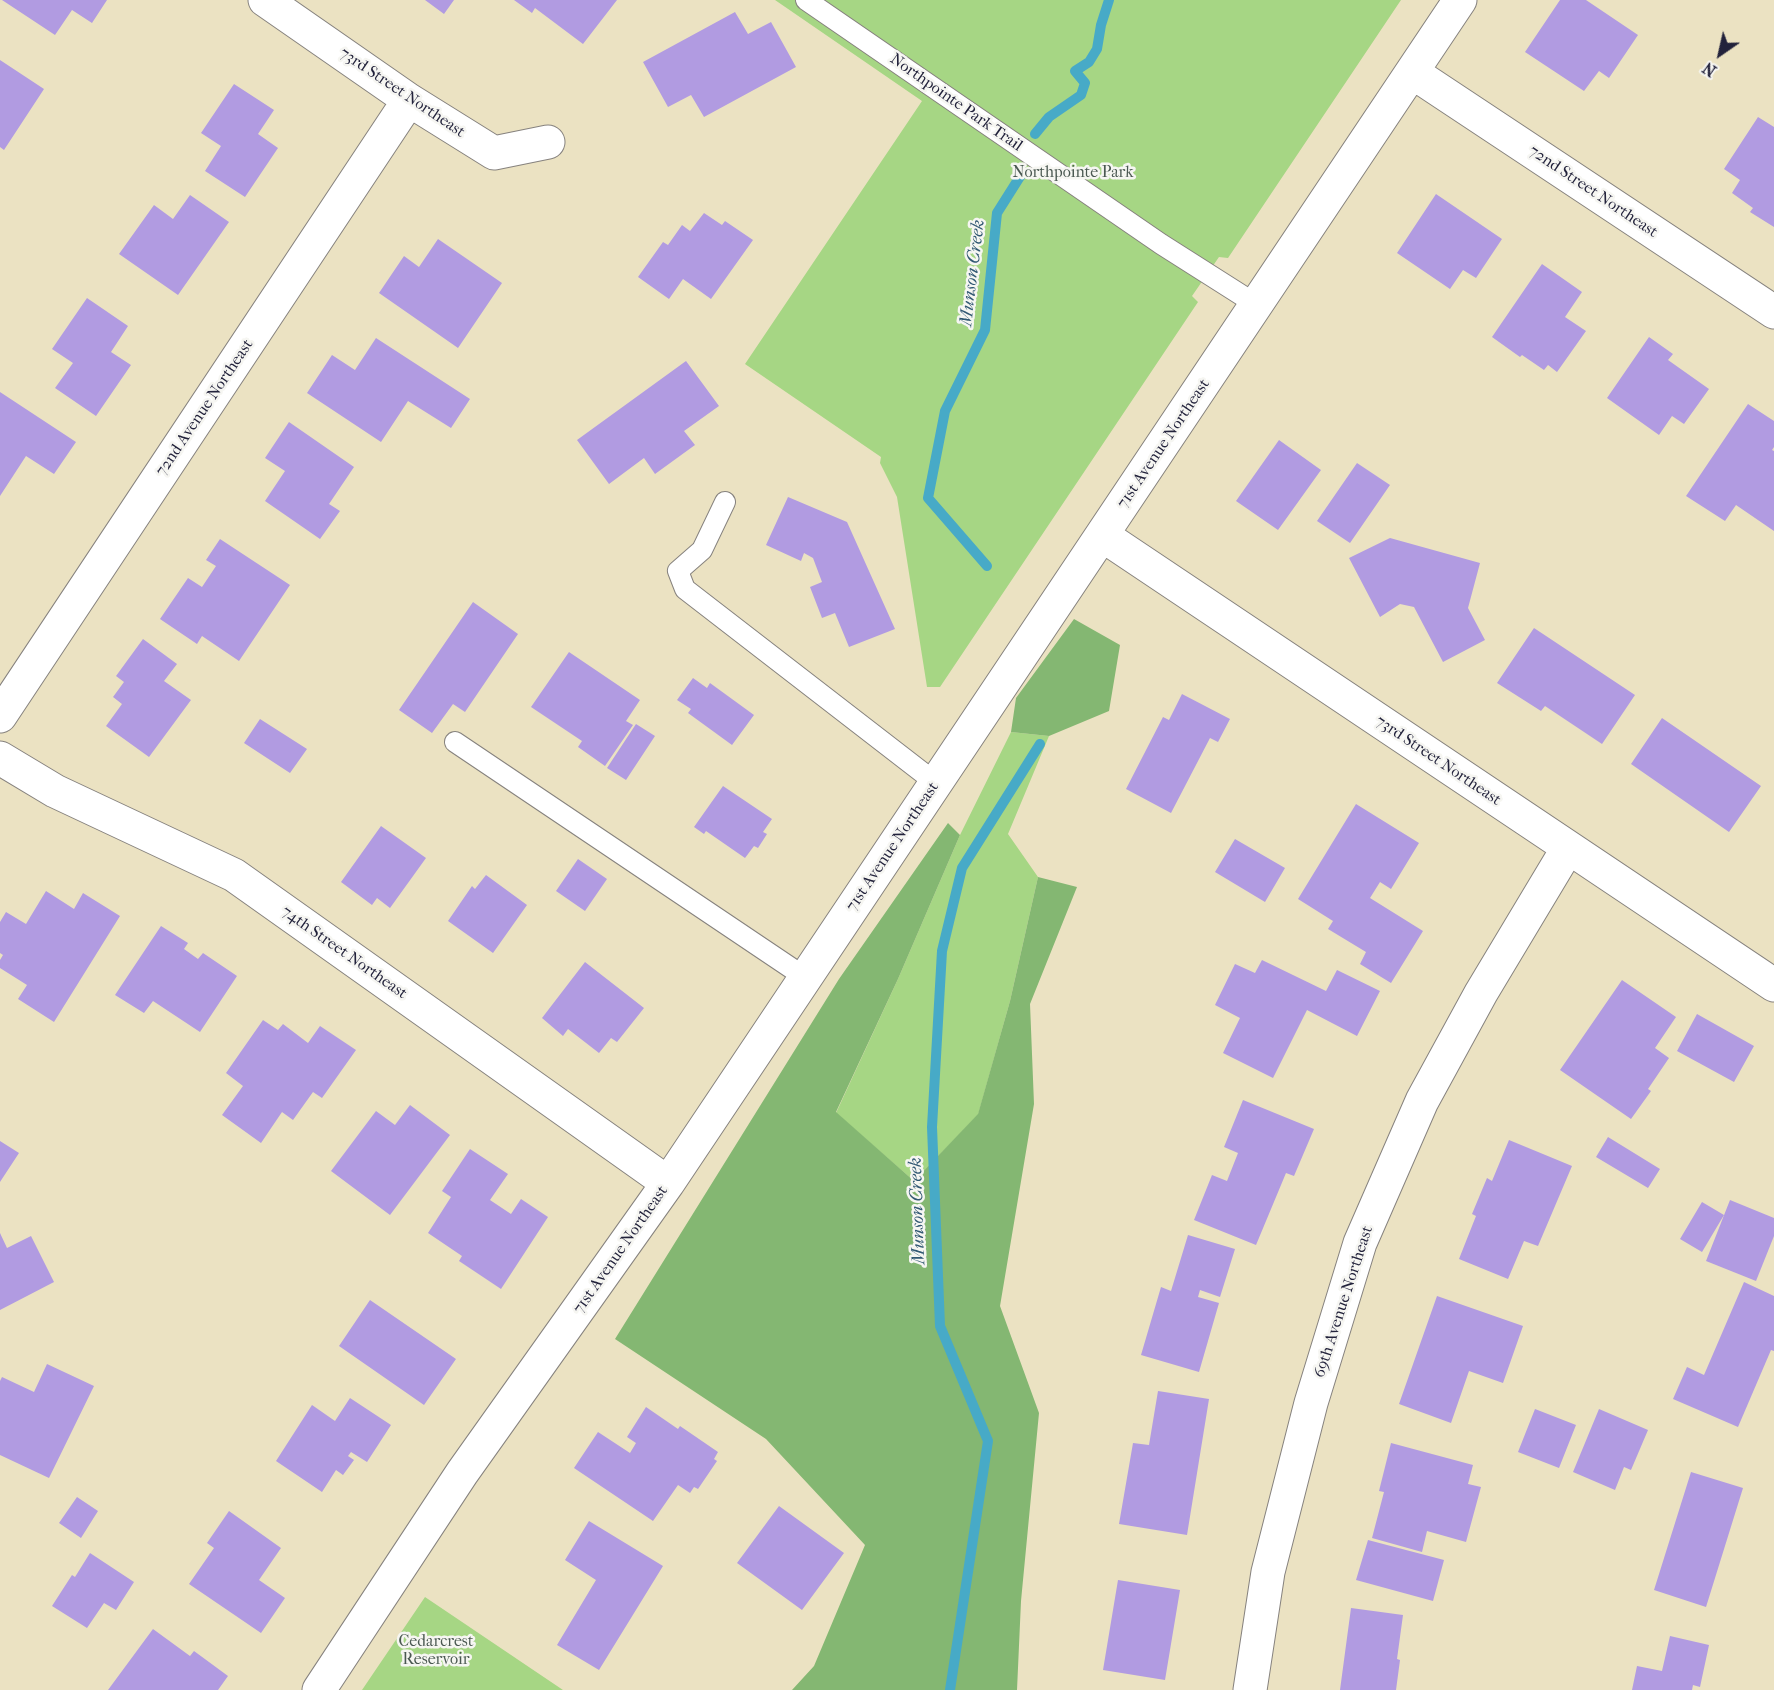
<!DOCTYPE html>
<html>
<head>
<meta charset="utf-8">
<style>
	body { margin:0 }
	#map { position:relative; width:1774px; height:1690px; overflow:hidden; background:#ebe2c2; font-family:"IM FELL French Canon",serif }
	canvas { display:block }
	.north { position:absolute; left:1690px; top:24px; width:60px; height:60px; -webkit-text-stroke:4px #f6f6f2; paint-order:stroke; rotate:214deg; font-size:16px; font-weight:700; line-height:24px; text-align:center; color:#22223b }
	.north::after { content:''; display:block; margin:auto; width:21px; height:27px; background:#22223b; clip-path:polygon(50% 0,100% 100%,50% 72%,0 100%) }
</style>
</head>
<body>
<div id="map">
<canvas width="1774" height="1690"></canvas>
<div class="north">N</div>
</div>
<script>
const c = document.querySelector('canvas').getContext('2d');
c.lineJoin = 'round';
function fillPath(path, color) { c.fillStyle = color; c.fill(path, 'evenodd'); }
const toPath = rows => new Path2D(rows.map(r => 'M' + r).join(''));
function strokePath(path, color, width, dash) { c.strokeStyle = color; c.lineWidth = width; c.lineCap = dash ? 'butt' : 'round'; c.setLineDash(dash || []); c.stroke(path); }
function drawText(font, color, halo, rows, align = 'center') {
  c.font = font + ' "IM FELL French Canon",serif'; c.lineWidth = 5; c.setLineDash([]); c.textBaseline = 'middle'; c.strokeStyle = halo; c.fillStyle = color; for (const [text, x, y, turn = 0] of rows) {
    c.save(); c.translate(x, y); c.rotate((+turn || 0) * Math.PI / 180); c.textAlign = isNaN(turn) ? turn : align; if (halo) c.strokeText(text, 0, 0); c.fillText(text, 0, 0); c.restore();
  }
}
fillPath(toPath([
	[775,0,1401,0,1228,258,1219,257,1192,296,1198,302,940,687,927,687,897,497,880,463,881,457,745,364,922,101],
	[1011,732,1049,736,1008,834,1038,877,1010,1001,978,1115,914,1181,836,1113,898,979,960,835],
	[425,1597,563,1690,362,1690]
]), '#a6d684');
fillPath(toPath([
	[1074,619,1120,645,1109,711,1049,736,1011,732,1016,698],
	[948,823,960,835,898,979,836,1112,914,1181,978,1114,1010,1001,1038,877,1077,887,1030,1004,1034,1104,1000,1306,1039,1413,1021,1601,1017,1690,792,1690,814,1666,865,1545,766,1439,615,1339,839,979]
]), '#84b772');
strokePath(toPath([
	[1035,134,1049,117,1081,95,1085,83,1075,71,1089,62,1097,49,1101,25,1109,0],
	[987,566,928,498,945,411,985,330,997,213,1021,175],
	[950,1690,988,1441,940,1326,932,1127,942,951,962,868,1040,744]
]), '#47aac7', 10);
fillPath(toPath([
	[2,0,107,0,92,23,72,10,55,35],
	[425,0,454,0,444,14],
	[514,0,617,0,583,44,535,8,532,13],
	[1560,0,1586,0,1638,35,1609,78,1599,71,1584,91,1525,52],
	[735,12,748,34,771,22,796,67,704,117,691,95,668,107,643,62],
	[0,60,44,89,4,150,0,147],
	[234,84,274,110,258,134,278,148,245,197,205,171,221,146,201,133],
	[1758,117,1774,127,1774,227,1750,212,1753,208,1732,193,1740,180,1724,169],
	[1436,194,1502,239,1476,278,1463,270,1450,289,1397,253],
	[190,195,229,222,178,295,119,254,154,205,173,219],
	[704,213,722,225,725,221,753,240,711,299,683,279,669,299,638,277,663,242,668,245,682,225,690,231],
	[438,239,502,283,458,348,379,293,404,256,419,267],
	[1542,264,1582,292,1565,317,1586,331,1557,372,1548,365,1544,370,1522,355,1520,357,1492,337],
	[87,298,128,326,111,352,131,365,96,416,55,388,73,363,52,349],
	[1649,337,1673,354,1668,360,1709,389,1684,424,1672,416,1659,435,1607,398],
	[376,338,470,399,451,428,408,401,381,442,307,393,332,355,355,370],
	[686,361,719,406,684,431,695,445,655,474,644,458,609,484,577,440],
	[0,392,76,442,54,474,26,456,0,496],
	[1748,404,1774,421,1774,447,1772,450,1774,451,1774,531,1736,505,1725,521,1686,496],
	[289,422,354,467,329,504,340,511,320,539,265,501,285,471,265,458],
	[1279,440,1321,470,1278,530,1236,501],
	[1357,463,1390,485,1350,543,1317,521],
	[788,497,847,522,895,629,849,647,835,613,822,618,810,587,822,582,813,558,804,553,801,561,766,545],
	[1390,538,1480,563,1468,608,1485,640,1443,662,1414,607,1400,604,1380,617,1349,558],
	[220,539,290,585,239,661,202,636,197,644,160,619,188,578,202,587,216,566,206,560],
	[473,602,518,634,465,712,453,704,432,733,399,710],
	[1534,628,1635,695,1602,744,1545,706,1541,711,1497,683],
	[143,639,177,664,164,681,191,700,149,757,106,726,122,704,113,697,124,682,116,676],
	[569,652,640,700,626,721,633,725,605,766,578,747,582,741,531,707],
	[693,678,707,688,710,683,754,715,732,745,688,713,691,709,677,700],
	[1182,694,1230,719,1218,742,1210,738,1171,813,1126,789,1163,717,1169,720],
	[1662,718,1761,786,1729,832,1631,764],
	[260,719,307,749,290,773,244,743],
	[636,724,655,736,626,780,607,768],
	[723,786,772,819,763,832,767,834,758,848,754,846,745,858,706,831,704,834,694,827],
	[1356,804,1419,843,1391,889,1380,882,1370,898,1423,931,1391,983,1360,964,1366,952,1328,929,1333,921,1298,899],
	[381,826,426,858,390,908,377,898,372,905,341,882],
	[1235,839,1285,868,1265,902,1215,872],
	[578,859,607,879,585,911,556,891],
	[486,875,527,905,493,953,448,921,472,886,475,889],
	[46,891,74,909,83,893,120,916,54,1022,18,999,27,985,0,968,0,960,3,955,0,953,0,922,6,912,26,924],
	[161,926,188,943,184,949,198,959,203,953,237,976,200,1032,153,1001,144,1013,115,995],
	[1262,960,1326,991,1337,970,1380,991,1357,1036,1307,1010,1273,1078,1223,1053,1240,1018,1215,1005,1235,964,1255,973],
	[585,962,644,1008,617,1042,611,1038,599,1053,568,1029,563,1036,542,1018],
	[1622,980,1676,1017,1655,1048,1669,1058,1648,1089,1651,1091,1631,1119,1560,1070],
	[1697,1014,1754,1046,1734,1082,1677,1051],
	[263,1020,278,1030,283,1024,308,1043,320,1026,356,1050,322,1098,313,1092,293,1120,282,1112,261,1143,222,1115,243,1086,226,1073],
	[1243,1100,1314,1129,1294,1176,1286,1173,1256,1245,1194,1220,1212,1175,1227,1181,1238,1153,1224,1147],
	[410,1105,450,1135,390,1215,331,1171,376,1111,395,1125],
	[1608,1137,1660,1169,1648,1188,1596,1157],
	[1509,1140,1572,1166,1538,1246,1524,1241,1508,1279,1459,1259,1476,1216,1472,1214,1487,1178,1492,1181],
	[0,1141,19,1153,0,1182],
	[470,1149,508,1174,490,1200,511,1214,521,1199,548,1217,501,1289,459,1261,462,1256,428,1233,451,1197,442,1191],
	[1730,1200,1774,1218,1774,1236,1756,1281,1706,1261],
	[1702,1202,1724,1215,1702,1252,1680,1239],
	[0,1233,7,1248,31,1236,54,1282,0,1310],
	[1188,1235,1235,1249,1220,1297,1200,1290,1198,1297,1219,1303,1199,1372,1141,1355,1161,1287,1171,1291],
	[1744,1282,1774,1296,1774,1351,1771,1350,1738,1427,1673,1399,1687,1367,1704,1375],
	[1437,1296,1523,1326,1503,1383,1469,1371,1451,1423,1399,1404],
	[370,1300,456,1359,424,1405,339,1346],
	[47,1364,94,1386,49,1478,0,1455,0,1381,2,1377,34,1392],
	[1158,1391,1209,1399,1187,1535,1119,1524,1133,1443,1149,1445],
	[350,1398,391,1425,367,1462,351,1452,348,1456,354,1460,343,1475,336,1470,322,1492,276,1461,312,1405,335,1421],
	[646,1407,678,1429,680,1426,718,1452,714,1459,717,1461,698,1489,694,1487,690,1493,678,1485,653,1521,574,1468,598,1432,630,1453,636,1443,627,1437],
	[1535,1409,1576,1425,1559,1468,1518,1452],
	[1599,1409,1648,1430,1631,1470,1624,1467,1615,1490,1573,1472],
	[1391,1443,1473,1465,1468,1484,1481,1487,1466,1542,1427,1531,1422,1552,1372,1538,1384,1492,1379,1491],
	[1691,1472,1743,1488,1706,1607,1654,1590],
	[77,1497,98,1511,81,1538,59,1523],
	[779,1506,844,1553,802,1610,737,1563],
	[229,1511,281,1548,259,1580,285,1598,261,1633,189,1584,214,1548,207,1543],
	[589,1521,663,1566,599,1670,557,1645,596,1580,565,1560],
	[1368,1540,1444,1560,1433,1601,1356,1580],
	[90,1553,134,1582,116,1610,104,1603,87,1628,52,1606,72,1575,75,1577],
	[1118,1580,1180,1590,1165,1680,1103,1670],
	[1351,1608,1403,1615,1397,1659,1400,1660,1396,1690,1340,1690],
	[153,1629,190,1656,194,1651,228,1676,218,1690,108,1690],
	[1670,1636,1709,1645,1700,1687,1693,1685,1692,1690,1632,1690,1637,1666,1662,1671]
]), '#b19be1');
const lane = toPath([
	[806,0,1161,244,1257,305],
	[725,502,702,550,678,571,685,589,936,783],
	[455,742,806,978]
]);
const street = toPath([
	[265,0,409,100,494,153,548,142],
	[1412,72,1774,312],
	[1102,535,1774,985],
	[0,716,409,100],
	[0,758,55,791,234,875,668,1183],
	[319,1690,462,1473,668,1183,1460,0],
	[1250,1690,1268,1572,1311,1403,1360,1243,1422,1101,1481,993,1568,848]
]);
strokePath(lane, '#86827e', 22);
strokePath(street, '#86827e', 35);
strokePath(lane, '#fff', 20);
strokePath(street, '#fff', 33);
drawText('16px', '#22223b', '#f6f6f2', [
	["73rd Street Northeast",402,93,34],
	["Northpointe Park Trail",956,103,35],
	["72nd Street Northeast",1593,192,34],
	["72nd Avenue Northeast",205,408,-56],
	["71st Avenue Northeast",1164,444,-56],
	["73rd Street Northeast",1438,761,34],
	["71st Avenue Northeast",893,847,-56],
	["74th Street Northeast",344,953,35],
	["71st Avenue Northeast",621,1250,-55],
	["69th Avenue Northeast",1344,1302,-72]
]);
drawText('16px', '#4a5851', '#f6f6f2', [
	["Northpointe Park",1073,173],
	["Cedarcrest",436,1642],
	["Reservoir",436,1660]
]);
drawText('italic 18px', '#315873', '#f6f6f2', [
	["Munson Creek",973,273,-83],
	["Munson Creek",918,1211,-92]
]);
</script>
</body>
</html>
